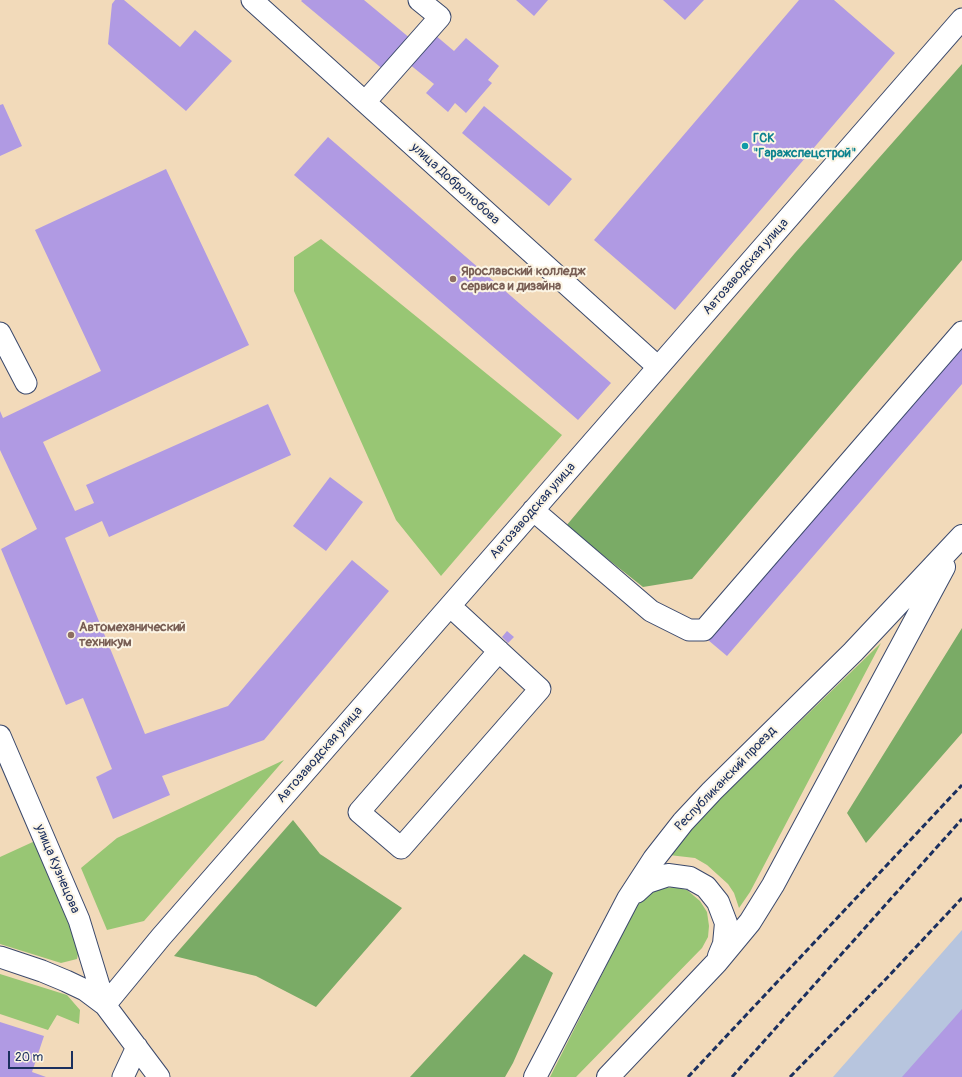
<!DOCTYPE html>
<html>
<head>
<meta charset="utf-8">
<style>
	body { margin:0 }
	#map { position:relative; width:962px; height:1077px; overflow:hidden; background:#f2daba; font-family:Pangolin,sans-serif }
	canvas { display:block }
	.scale { position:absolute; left:8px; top:1051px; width:65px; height:18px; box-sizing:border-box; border:2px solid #1b2f5e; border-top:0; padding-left:5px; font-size:12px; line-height:14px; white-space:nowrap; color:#1b2f5e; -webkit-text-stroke:3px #fcf5e5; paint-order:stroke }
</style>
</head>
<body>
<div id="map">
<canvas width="962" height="1077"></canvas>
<div class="scale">20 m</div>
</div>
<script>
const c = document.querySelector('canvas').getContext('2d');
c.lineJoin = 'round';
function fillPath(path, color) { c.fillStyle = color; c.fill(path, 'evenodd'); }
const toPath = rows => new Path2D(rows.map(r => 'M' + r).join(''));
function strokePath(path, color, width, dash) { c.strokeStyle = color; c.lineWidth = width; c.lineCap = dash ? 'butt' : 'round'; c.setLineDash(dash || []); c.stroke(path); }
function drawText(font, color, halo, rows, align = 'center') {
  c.font = font + ' Pangolin,sans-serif'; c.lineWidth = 4; c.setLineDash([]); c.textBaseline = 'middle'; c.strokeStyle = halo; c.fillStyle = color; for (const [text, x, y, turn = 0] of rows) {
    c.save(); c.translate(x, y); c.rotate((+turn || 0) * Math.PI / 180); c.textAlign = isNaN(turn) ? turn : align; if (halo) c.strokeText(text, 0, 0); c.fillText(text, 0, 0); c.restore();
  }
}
fillPath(toPath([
	[962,930,962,1077,833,1077]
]), '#b7c5de');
fillPath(toPath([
	[321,239,562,435,441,576,396,520,294,291,294,257],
	[881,643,750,892,739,908,734,893,728,884,707,865,695,858,669,855,687,831],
	[284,760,144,921,107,930,81,868,117,838],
	[35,841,79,949,77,959,61,963,0,944,0,857],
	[674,887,687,890,700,901,707,912,709,926,708,937,702,948,576,1077,550,1077,640,899,650,890],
	[0,974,67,995,80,1010,79,1024,57,1015,48,1030,0,1014]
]), '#98c674');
fillPath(toPath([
	[962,64,962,260,692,579,643,587,566,526,795,253],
	[962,628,962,733,866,843,847,813],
	[293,820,320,854,402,908,316,1007,256,976,174,956],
	[524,954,553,973,513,1063,505,1077,410,1077]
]), '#7aab66');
fillPath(toPath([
	[115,0,124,0,180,47,195,30,232,61,186,111,108,44,112,4],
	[302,0,364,0,411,39,385,71,301,1],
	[516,0,548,0,534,16],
	[663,0,704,0,685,20],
	[799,0,834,0,895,53,675,310,594,240],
	[435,35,454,51,466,38,499,66,488,80,492,83,466,113,455,103,448,112,426,93,434,84,409,64],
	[3,104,22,146,0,156,0,105],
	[484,106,572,179,549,206,462,133],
	[328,137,611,383,578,420,294,175],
	[166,169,249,345,43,442,75,511,94,503,86,485,268,404,291,455,109,537,102,521,65,538,145,734,228,706,352,560,389,591,264,740,162,776,170,795,113,819,96,777,112,769,83,698,66,705,1,549,37,529,0,450,0,411,3,418,101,371,35,230],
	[962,346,962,384,727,656,708,640],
	[330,477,363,502,326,551,293,526],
	[507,631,514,637,508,643,502,637],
	[962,1009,962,1077,902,1077],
	[0,1022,44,1036,32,1072,46,1077,0,1077]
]), '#b09ae3');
const minor = toPath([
	[252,0,658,367],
	[365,102,440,17,419,0],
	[0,333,26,383],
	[533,510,651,611,689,630,704,630,962,332],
	[450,606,540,689,401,848,359,812,499,651],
	[0,736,79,920,105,1005],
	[0,957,42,971,66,981,85,990,105,1005,159,1077],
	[105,1005,161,937,962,19],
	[123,1077,137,1047]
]);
const major = toPath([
	[636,892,647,882,668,875,690,878,706,887,718,902,726,923,724,944,719,956],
	[535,1077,628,899,654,859,683,822,712,791,853,652,962,536],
	[608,1077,716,963,750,922,773,885,944,567]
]);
strokePath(minor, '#3b496c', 23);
strokePath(major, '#3b496c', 24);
strokePath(minor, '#fff', 21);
strokePath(major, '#fff', 22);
strokePath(toPath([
	[688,1077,962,785],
	[732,1077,962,819],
	[790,1077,885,980,962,898]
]), '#1b2f5e', 3, [6, 3]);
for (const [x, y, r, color] of [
	[745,146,4,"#0f9aa8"],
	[453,279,4,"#8d6e63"],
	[71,635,4,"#8d6e63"]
]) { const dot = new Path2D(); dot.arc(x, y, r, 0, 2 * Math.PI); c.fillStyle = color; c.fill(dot); strokePath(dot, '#fcf5e5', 1.5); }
drawText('bold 13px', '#0d838f', '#fcf5e5', [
	["ГСК",753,139],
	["\"Гаражспецстрой\"",753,154]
], 'left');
drawText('13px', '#1b2f5e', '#fcf5e5', [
	["улица Добролюбова",455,184,42],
	["Автозаводская улица",746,267,-49],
	["Автозаводская улица",533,511,-49],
	["Автозаводская улица",320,755,-49],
	["Республиканский проезд",726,779,-46],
	["улица Кузнецова",57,869,67]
]);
drawText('bold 13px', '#785e54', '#fcf5e5', [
	["Ярославский колледж",461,272],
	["сервиса и дизайна",461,287],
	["Автомеханический",79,628],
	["техникум",79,643]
], 'left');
</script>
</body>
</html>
